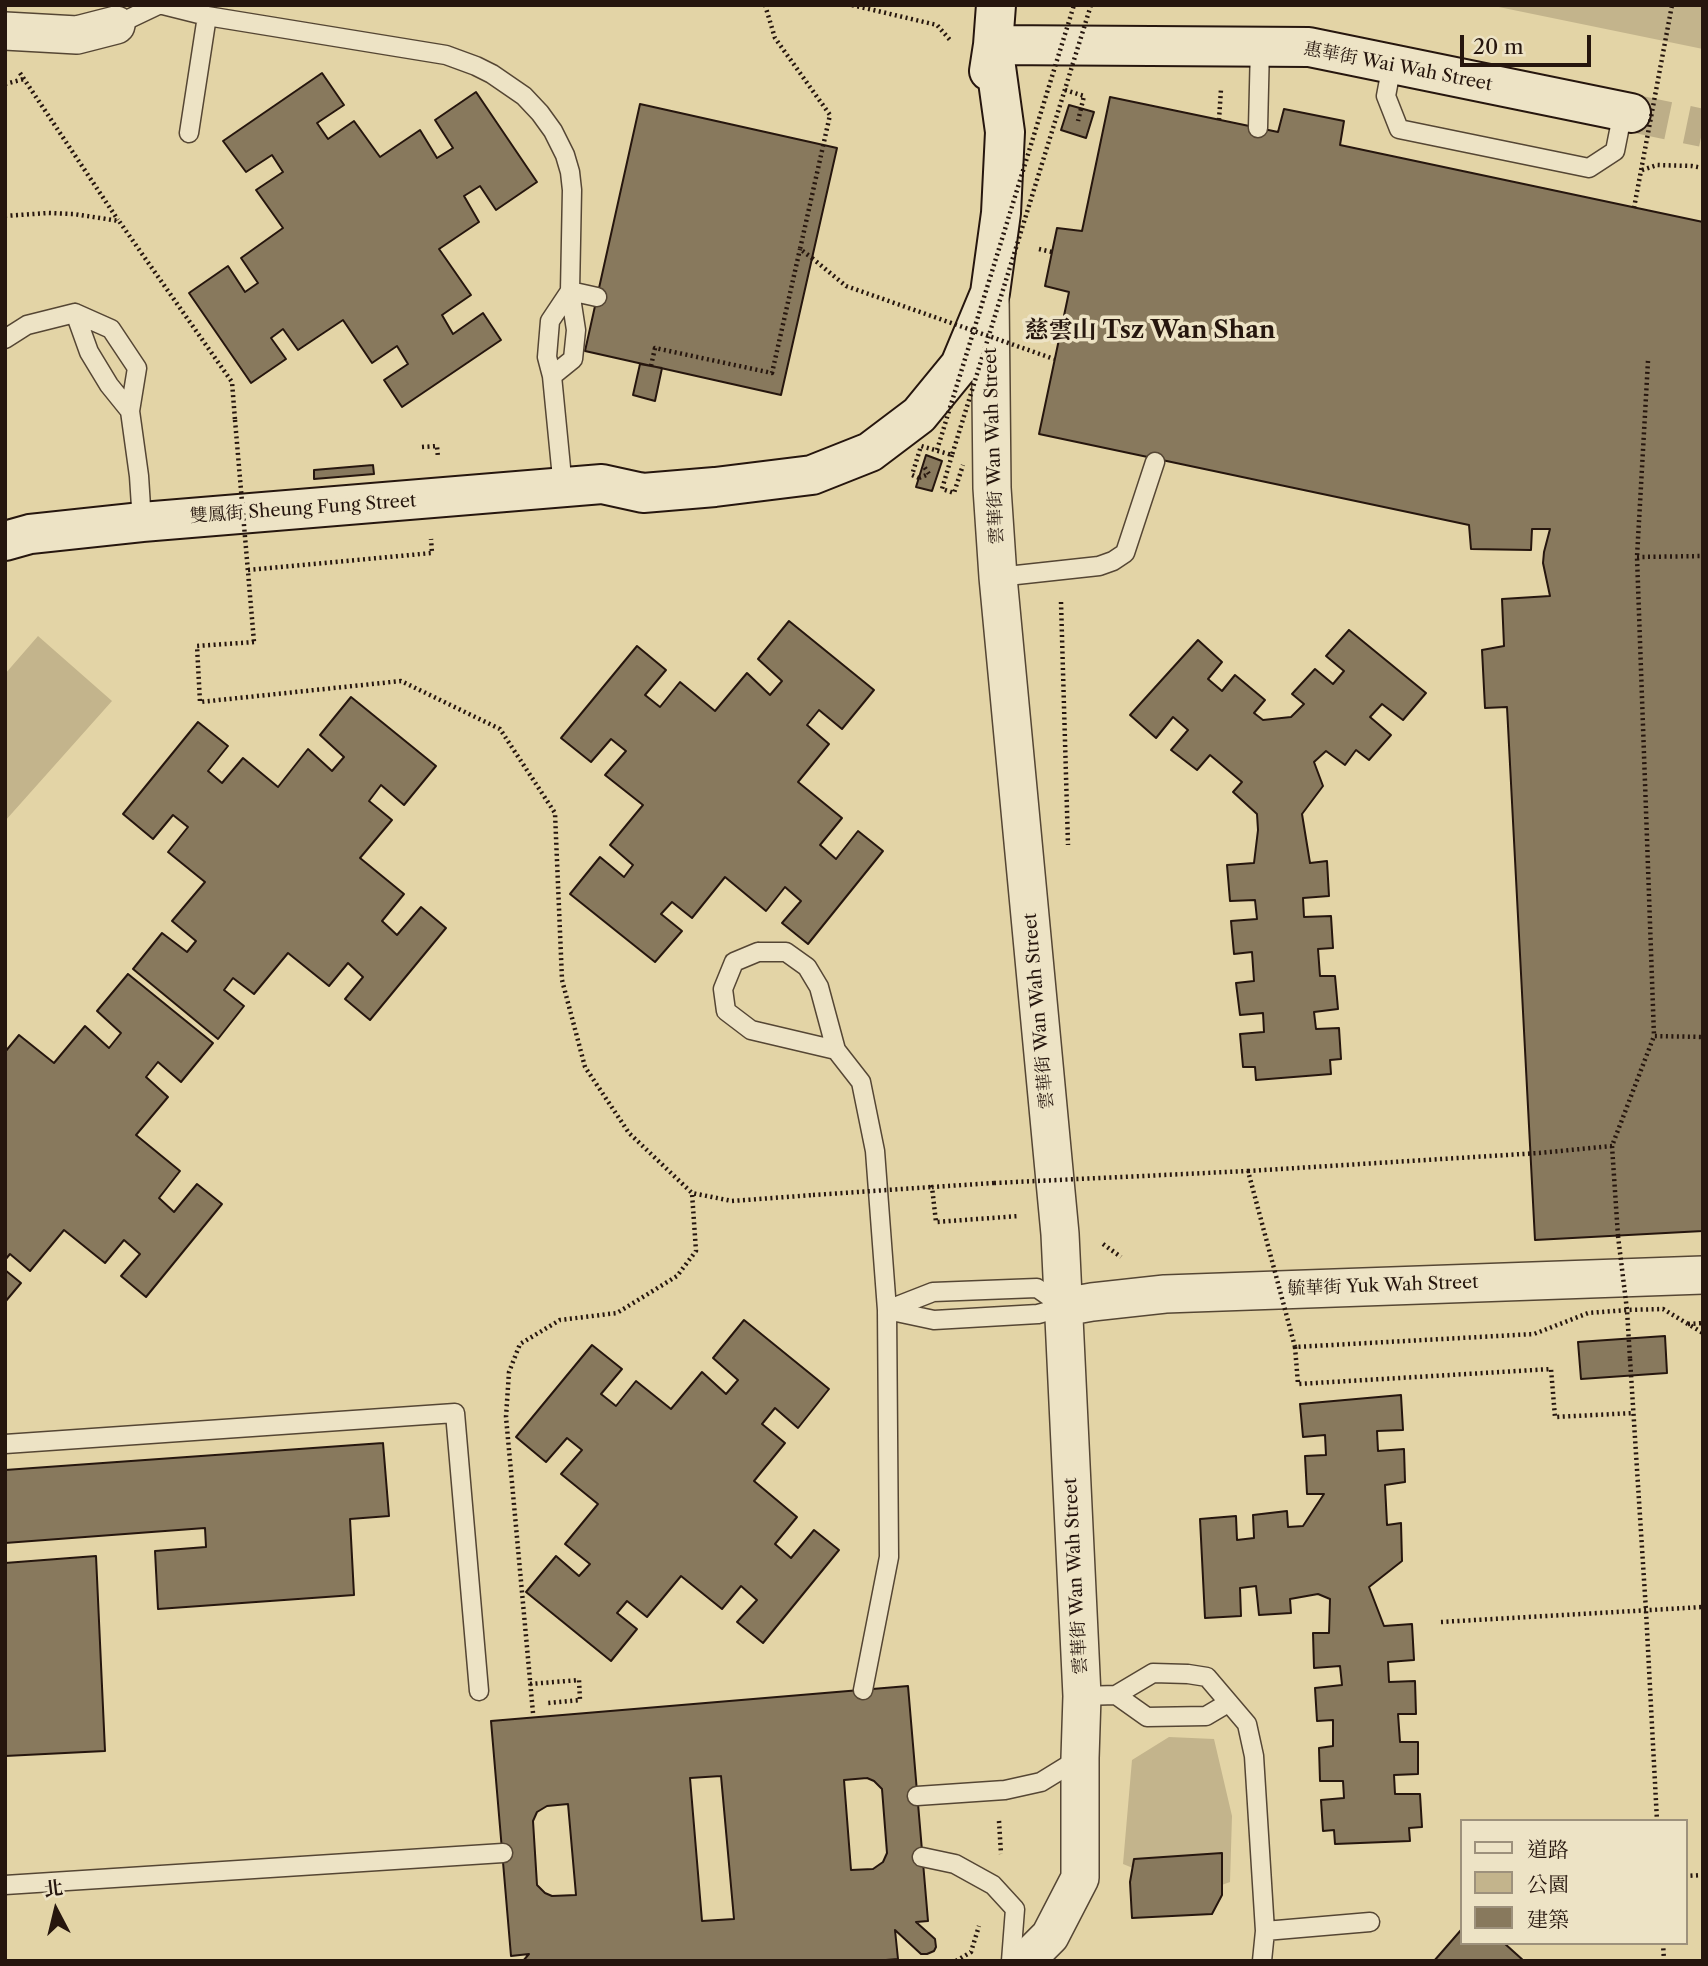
<!DOCTYPE html>
<html>
<head>
<meta charset="utf-8">
<style>
	body { margin:0 }
	#map { position:relative; width:1708px; height:1966px; overflow:hidden; background:#e3d4a6; font-family:"Libre Caslon Text","Noto Serif TC",serif }
	canvas { display:block }
	.frame { position:absolute; inset:0; border:7px solid #26160e; pointer-events:none }
	.legend { position:absolute; left:1460px; top:1819px; width:228px; height:126px; box-sizing:border-box; background:#ede3c5; border:2px solid #9d917c; margin:0; padding:9px 12px; list-style:none; font-size:21px; color:#26160e }
	.legend li { display:flex; align-items:center; gap:14px; height:35px }
	.legend b { width:35px; border:2px solid #9d917c }
	.north { position:absolute; left:21px; top:1875px; width:70px; height:70px; -webkit-text-stroke:5px #ede3c5; paint-order:stroke; rotate:353deg; font-size:19px; font-weight:700; line-height:28px; text-align:center; color:#26160e }
	.north::after { content:''; display:block; margin:auto; width:24px; height:32px; background:#26160e; clip-path:polygon(50% 0,100% 100%,50% 72%,0 100%) }
	.scale { position:absolute; left:1460px; top:35px; width:131px; height:32px; box-sizing:border-box; border:4px solid #26160e; border-top:0; padding-left:9px; font-size:21px; line-height:24px; white-space:nowrap; color:#26160e; -webkit-text-stroke:5px #ede3c5; paint-order:stroke }
</style>
</head>
<body>
<div id="map">
<canvas width="1708" height="1966"></canvas>
<div class="frame"></div>
<ul class="legend">
<li><b style="height:9px;background:#ede3c5"></b>道路</li>
<li><b style="height:19px;background:#c3b48c"></b>公園</li>
<li><b style="height:19px;background:#88795d"></b>建築</li>
</ul>
<div class="north">北</div>
<div class="scale">20 m</div>
</div>
<script>
const c = document.querySelector('canvas').getContext('2d');
c.lineJoin = 'round';
function fillPath(path, color) { c.fillStyle = color; c.fill(path, 'evenodd'); }
const toPath = rows => new Path2D(rows.map(r => 'M' + r).join(''));
function strokePath(path, color, width, dash) { c.strokeStyle = color; c.lineWidth = width; c.lineCap = dash ? 'butt' : 'round'; c.setLineDash(dash || []); c.stroke(path); }
function drawText(font, color, halo, rows, align = 'center') {
  c.font = font + ' "Libre Caslon Text","Noto Serif TC",serif'; c.lineWidth = 7; c.setLineDash([]); c.textBaseline = 'middle'; c.strokeStyle = halo; c.fillStyle = color; for (const [text, x, y, turn = 0] of rows) {
    c.save(); c.translate(x, y); c.rotate((+turn || 0) * Math.PI / 180); c.textAlign = isNaN(turn) ? turn : align; if (halo) c.strokeText(text, 0, 0); c.fillText(text, 0, 0); c.restore();
  }
}
fillPath(toPath([
	[1489,5,1703,5,1703,49],
	[38,636,112,701,5,821,5,674],
	[1169,1737,1214,1739,1232,1816,1230,1882,1197,1894,1123,1864,1132,1760]
]), '#c3b48c');
const building = toPath([
	[322,73,344,105,317,123,328,139,354,121,380,157,420,130,437,158,453,148,435,120,476,92,537,182,496,210,480,186,464,196,479,222,439,249,471,295,442,315,453,334,483,313,501,340,402,407,384,380,408,364,397,346,372,363,343,320,298,350,283,329,271,338,286,359,251,383,189,293,228,266,245,292,258,283,241,258,283,228,256,190,283,172,272,155,246,172,223,141,322,73],
	[1110,97,1278,132,1284,109,1344,121,1340,145,1703,222,1703,1231,1535,1240,1507,707,1485,708,1482,650,1504,646,1502,599,1550,596,1543,563,1544,552,1550,529,1532,529,1531,550,1471,549,1469,525,1039,434,1069,292,1045,286,1052,252,1057,228,1082,231,1110,97],
	[640,104,837,148,781,395,585,351,640,104],
	[1069,105,1094,112,1086,138,1061,130,1069,105],
	[640,364,662,368,655,401,633,395,640,364],
	[926,455,942,461,932,491,916,487,926,455],
	[373,465,374,474,314,479,314,470,373,465],
	[789,621,874,690,842,729,819,710,807,725,829,744,798,782,842,818,820,845,836,859,858,831,883,851,808,944,782,923,801,901,785,887,766,911,725,877,692,918,672,902,661,914,682,931,655,962,570,894,600,857,624,877,633,865,610,845,643,805,605,775,626,751,611,739,591,762,561,738,637,646,666,670,645,695,660,707,680,682,715,711,747,673,770,695,782,681,758,659,789,621],
	[1349,630,1426,693,1403,720,1382,704,1370,717,1391,735,1369,760,1356,750,1345,765,1326,751,1314,762,1323,786,1302,814,1310,863,1327,861,1329,896,1303,898,1304,917,1331,916,1333,948,1318,949,1320,976,1335,976,1338,1009,1314,1012,1316,1029,1339,1028,1341,1059,1330,1060,1331,1074,1256,1080,1255,1067,1243,1067,1240,1034,1264,1032,1263,1013,1240,1015,1236,983,1254,981,1252,952,1234,954,1231,921,1257,919,1255,900,1230,901,1227,865,1254,863,1258,830,1257,814,1233,792,1242,782,1210,755,1197,770,1171,750,1188,730,1173,717,1156,738,1130,715,1198,640,1222,662,1208,679,1222,691,1235,675,1265,700,1254,713,1263,720,1291,717,1304,704,1292,694,1315,669,1333,684,1344,671,1326,656,1349,630],
	[351,697,436,766,404,805,381,785,369,801,392,820,360,858,404,894,382,921,397,935,421,907,446,928,370,1020,345,999,363,977,348,963,329,986,288,953,254,994,233,978,224,990,244,1006,218,1039,133,969,162,933,187,952,196,941,172,921,205,882,168,852,188,827,173,815,153,839,123,814,198,722,228,746,208,771,222,783,243,758,278,787,308,749,332,771,344,757,320,735,351,697],
	[128,974,213,1043,181,1082,158,1062,146,1077,168,1097,136,1135,180,1171,159,1198,174,1212,197,1184,222,1204,146,1297,121,1276,140,1254,124,1240,105,1263,64,1230,30,1271,10,1254,5,1260,5,1052,19,1035,54,1063,85,1026,109,1048,121,1033,97,1011,128,974],
	[5,1270,21,1283,5,1302,5,1270],
	[744,1320,829,1389,798,1428,775,1408,762,1424,785,1443,754,1481,797,1517,775,1544,791,1558,814,1530,839,1550,763,1643,737,1622,757,1600,741,1586,722,1609,681,1576,647,1617,627,1601,617,1613,637,1629,611,1661,526,1592,556,1556,579,1576,590,1564,565,1544,598,1504,561,1474,582,1450,567,1438,546,1462,516,1437,592,1345,622,1369,601,1394,616,1406,636,1381,671,1409,702,1372,726,1394,738,1380,713,1358,744,1320],
	[1665,1336,1667,1373,1581,1379,1578,1342,1665,1336],
	[1401,1395,1403,1430,1377,1431,1378,1451,1404,1449,1405,1482,1385,1485,1387,1525,1401,1523,1402,1561,1369,1587,1384,1626,1412,1624,1414,1660,1388,1662,1389,1682,1415,1681,1416,1714,1398,1714,1400,1742,1418,1742,1418,1774,1394,1775,1395,1794,1420,1794,1422,1827,1409,1828,1410,1841,1335,1844,1334,1830,1323,1831,1321,1800,1344,1798,1343,1781,1320,1781,1319,1748,1333,1746,1333,1720,1317,1721,1315,1688,1342,1685,1340,1666,1314,1668,1313,1633,1329,1633,1330,1599,1318,1594,1290,1599,1291,1613,1259,1615,1256,1586,1240,1588,1241,1616,1205,1618,1200,1519,1236,1516,1237,1540,1254,1538,1253,1515,1287,1511,1288,1527,1303,1526,1324,1494,1307,1494,1305,1456,1326,1455,1325,1435,1303,1437,1300,1404,1401,1395],
	[383,1443,389,1516,350,1519,354,1595,158,1609,155,1551,206,1547,205,1528,5,1543,5,1470,383,1443],
	[96,1556,105,1751,5,1756,5,1563,96,1556],
	[908,1686,928,1921,916,1922,935,1939,936,1947,934,1951,927,1954,921,1954,895,1930,898,1959,874,1961,523,1961,529,1954,511,1956,491,1721,908,1686],
	[721,1776,734,1919,702,1921,690,1778,721,1776],
	[867,1778,874,1781,882,1789,887,1853,883,1862,873,1869,851,1870,844,1780,867,1778],
	[568,1804,576,1895,552,1896,545,1893,537,1885,533,1821,537,1812,547,1806,568,1804],
	[1222,1853,1222,1895,1212,1914,1132,1918,1130,1882,1134,1859,1222,1853],
	[1461,1930,1461,1943,1504,1943,1524,1961,1434,1961,1461,1930]
]);
fillPath(building, '#88795d');
strokePath(building, '#26160e', 2);
strokePath(toPath([
	[1631,113,1703,128]
]), '#bdae88', 38, [38, 19]);
const lane = toPath([
	[163,5,207,16,446,55,476,66,492,74,524,96,540,113,553,131,565,155,570,172,572,190,570,291,576,330,573,359,552,376],
	[116,25,158,5],
	[1392,64,1386,96,1399,129,1589,168,1615,151,1623,111],
	[1258,128,1260,46],
	[189,133,207,16],
	[570,291,597,297],
	[75,313,89,352,109,385,130,411],
	[5,339,27,325,75,313,111,329,137,368,130,411,139,476,142,522],
	[563,488,552,376,547,357,550,321,570,291],
	[998,577,1099,566,1113,561,1125,553,1155,462],
	[758,952,786,952,807,967,819,987,836,1050,751,1030,726,1011,723,989,734,962,758,952],
	[836,1050,861,1082,875,1151,887,1310,889,1557,863,1690],
	[887,1310,933,1292,1037,1288,1064,1307],
	[887,1310,934,1320,1038,1314,1064,1307],
	[5,1444,455,1413,479,1691],
	[1116,1695,1147,1717,1206,1716,1228,1703],
	[1082,1696,1116,1695,1153,1673,1188,1674,1207,1677,1247,1724,1254,1756,1265,1931,1262,1961],
	[917,1796,1005,1790,1041,1782,1080,1758],
	[922,1857,955,1864,993,1885,1015,1909,1011,1961],
	[5,1885,503,1853],
	[1265,1931,1370,1922]
]);
const street = toPath([
	[5,31,77,35,116,25],
	[990,293,992,488,998,577,1060,1234,1082,1696,1080,1758,1080,1878,1050,1936,1025,1961],
	[1064,1307,1092,1302,1165,1294,1703,1275]
]);
const secondary = toPath([
	[993,45,1309,47,1631,113],
	[989,71,993,45,996,5],
	[5,541,30,534,142,522,602,484,643,493,715,487,812,475,870,452,919,415,960,365,990,293,1001,213,1005,132,993,45]
]);
strokePath(lane, '#554634', 21);
strokePath(street, '#554634', 40);
strokePath(secondary, '#26160e', 42);
strokePath(toPath([
	[765,5,775,38,830,115,800,249,812,258],
	[852,5,937,25,950,40],
	[20,73,118,220],
	[5,84,24,79],
	[1065,90,1084,96,1078,121],
	[1219,120,1221,89],
	[1642,170,1657,165,1692,166,1703,168],
	[5,216,48,213,74,214,119,221,232,382,235,420],
	[1039,249,1052,252],
	[1648,361,1637,557,1654,1036,1703,1037],
	[651,366,655,348,772,373,800,249],
	[422,447,437,446,438,458],
	[919,478,929,474,923,465],
	[1637,557,1703,556],
	[248,570,432,553,431,539],
	[1061,602,1068,845],
	[254,642,197,646,200,702,401,681,500,729,555,813,562,980,585,1067,629,1133,692,1193,732,1201,813,1195],
	[1248,1171,1539,1153,1612,1146],
	[994,1183,932,1187,936,1222,1019,1216],
	[1618,1236,1612,1146,1654,1036],
	[1103,1244,1121,1257],
	[1688,1324,1703,1323],
	[1295,1347,1298,1384,1551,1369,1555,1417,1634,1413],
	[1630,1359,1646,1611,1657,1821],
	[1441,1622,1703,1607],
	[530,1684,579,1680,580,1700,548,1703],
	[533,1713,506,1417,509,1372,520,1344,560,1320,617,1313,677,1276,696,1251,692,1193],
	[999,1821,1001,1854],
	[1685,1876,1703,1875],
	[1663,1943,1664,1961],
	[956,1961,971,1952,979,1926]
]), '#26160e', 4.5, [2, 3.5]);
strokePath(lane, '#ede3c5', 18);
strokePath(street, '#ede3c5', 37);
strokePath(secondary, '#ede3c5', 38);
strokePath(toPath([
	[1634,208,1672,5],
	[812,258,846,286,1054,359],
	[235,420,254,642],
	[937,450,1074,5],
	[952,455,942,489,954,493,963,465],
	[919,478,912,475,921,446,952,455,1091,5],
	[994,1183,1248,1171,1295,1347,1534,1334,1588,1313,1627,1310,1663,1309,1703,1333],
	[813,1195,932,1187],
	[1618,1236,1627,1310,1630,1359]
]), '#26160e', 4.5, [2, 3.5]);
drawText('18px', '#26160e', '#ede3c5', [
	["惠華街 Wai Wah Street",1398,67,11],
	["雲華街 Wan Wah Street",994,446,-92],
	["雙鳳街 Sheung Fung Street",303,509,-4],
	["雲華街 Wan Wah Street",1039,1011,-95],
	["毓華街 Yuk Wah Street",1383,1286,-2],
	["雲華街 Wan Wah Street",1076,1576,-93]
]);
drawText('bold 24px', '#26160e', '#ede3c5', [
	["慈雲山 Tsz Wan Shan",1150,331]
]);
</script>
</body>
</html>
